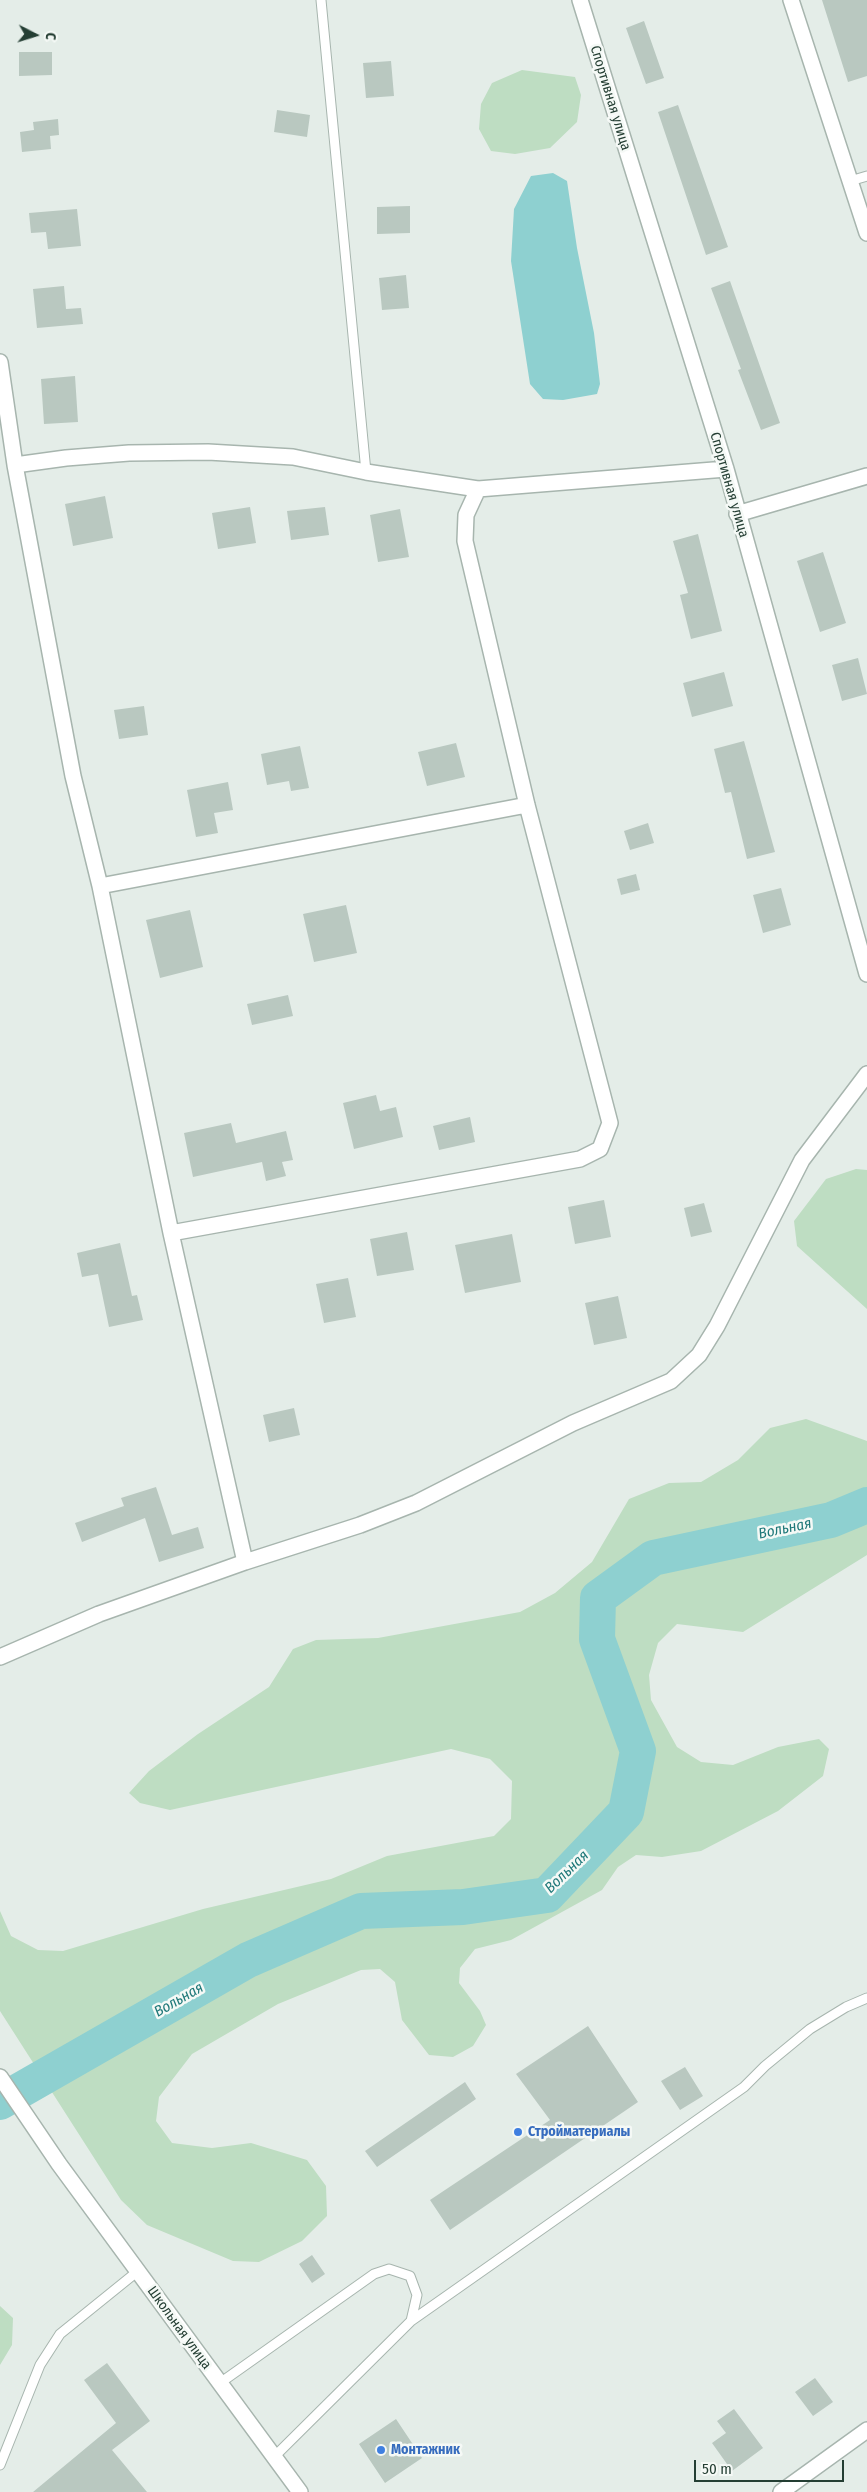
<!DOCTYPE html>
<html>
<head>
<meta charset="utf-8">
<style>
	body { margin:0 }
	#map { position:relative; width:867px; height:2492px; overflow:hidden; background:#e4ede8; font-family:"Fira Sans Condensed",sans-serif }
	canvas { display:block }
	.north { position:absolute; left:10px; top:10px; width:50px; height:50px; -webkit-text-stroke:4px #f5f9f6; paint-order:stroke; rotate:95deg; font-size:14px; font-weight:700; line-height:20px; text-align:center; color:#243e33 }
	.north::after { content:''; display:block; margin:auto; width:18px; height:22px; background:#243e33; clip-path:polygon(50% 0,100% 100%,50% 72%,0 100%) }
	.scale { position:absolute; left:694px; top:2460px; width:150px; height:22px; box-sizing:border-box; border:2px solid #243e33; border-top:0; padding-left:6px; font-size:15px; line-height:18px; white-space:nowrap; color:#243e33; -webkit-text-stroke:4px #f5f9f6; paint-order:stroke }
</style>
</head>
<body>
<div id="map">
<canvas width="867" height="2492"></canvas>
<div class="north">С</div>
<div class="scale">50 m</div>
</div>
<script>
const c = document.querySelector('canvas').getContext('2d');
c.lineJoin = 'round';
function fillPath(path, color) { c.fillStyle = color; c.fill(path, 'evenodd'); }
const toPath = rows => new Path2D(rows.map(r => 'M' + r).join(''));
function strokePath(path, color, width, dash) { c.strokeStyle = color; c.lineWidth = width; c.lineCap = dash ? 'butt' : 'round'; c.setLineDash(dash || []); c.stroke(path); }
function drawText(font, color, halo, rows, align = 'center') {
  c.font = font + ' "Fira Sans Condensed",sans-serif'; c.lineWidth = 5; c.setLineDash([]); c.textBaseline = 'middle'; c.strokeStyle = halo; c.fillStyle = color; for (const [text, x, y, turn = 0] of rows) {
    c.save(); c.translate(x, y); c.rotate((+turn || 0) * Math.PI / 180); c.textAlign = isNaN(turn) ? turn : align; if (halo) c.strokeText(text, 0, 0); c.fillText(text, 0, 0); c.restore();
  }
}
fillPath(toPath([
	[522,70,575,77,581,95,577,122,550,148,515,154,491,151,479,129,481,104,492,83],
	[856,1169,867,1170,867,1309,797,1246,794,1221,826,1179],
	[806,1419,867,1441,867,1555,743,1632,677,1624,658,1643,649,1675,651,1700,677,1747,701,1762,733,1765,778,1747,819,1739,829,1749,823,1776,778,1811,701,1851,662,1857,636,1855,618,1867,602,1890,511,1940,475,1949,460,1968,459,1983,480,2011,486,2025,473,2046,453,2057,429,2055,402,2020,395,1982,380,1969,361,1970,278,2004,192,2054,159,2097,156,2121,172,2143,212,2148,251,2143,307,2160,326,2186,327,2216,302,2241,259,2262,233,2261,147,2225,121,2200,0,2011,0,1911,11,1936,38,1950,63,1951,203,1909,331,1879,387,1856,494,1836,511,1819,512,1781,490,1759,451,1749,170,1810,140,1803,129,1793,149,1771,198,1734,269,1687,293,1649,316,1640,378,1638,520,1612,555,1593,592,1562,629,1499,669,1483,701,1482,738,1460,770,1428],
	[0,2306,13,2318,12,2345,0,2365]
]), '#beddc2');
fillPath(toPath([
	[553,173,567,181,577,248,594,333,600,384,597,394,563,400,543,399,530,384,511,261,514,209,531,176]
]), '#8ed0d0');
strokePath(toPath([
	[0,2102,248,1960,361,1911,463,1907,547,1895,626,1812,638,1751,597,1639,598,1598,653,1558,831,1520,867,1505]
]), '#8ed0d0', 36);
fillPath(toPath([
	[822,0,867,0,867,76,848,82],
	[644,21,664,78,646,84,626,28],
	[19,52,52,52,52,75,19,76],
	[391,61,394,96,366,98,363,63],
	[678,105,728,247,706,255,658,112],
	[277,110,310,115,307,137,274,132],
	[58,119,59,135,50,136,51,149,22,152,20,132,34,130,33,122],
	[410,206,410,233,377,234,377,207],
	[77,209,81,246,48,249,46,232,31,233,29,213],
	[406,275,409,308,382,310,379,278],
	[730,281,780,423,761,430,738,370,741,369,711,288],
	[64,286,66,309,81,308,83,324,37,328,33,289],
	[75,376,78,422,44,424,41,379],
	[105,496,113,538,73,546,65,504],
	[250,507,256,543,218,549,212,513],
	[325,507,329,535,291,540,287,511],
	[400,509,409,557,378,562,370,515],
	[698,534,722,631,691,639,680,595,688,593,673,541],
	[823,552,846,623,820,632,797,561],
	[858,658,867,694,842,701,832,665],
	[724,672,733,706,692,717,683,683],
	[144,706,148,735,119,739,114,710],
	[744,741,775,852,747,859,731,792,725,793,714,749],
	[456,743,465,777,427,786,418,752],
	[300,746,309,788,291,791,289,781,267,785,261,754],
	[228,782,233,810,214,813,218,833,196,837,187,790],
	[648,823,654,843,630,850,624,831],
	[636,874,640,890,621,895,617,879],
	[781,888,791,925,763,933,753,895],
	[346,905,357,953,314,962,303,914],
	[190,910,203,967,160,978,146,920],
	[288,995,293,1016,252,1025,247,1004],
	[376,1095,380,1111,396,1107,403,1137,354,1149,343,1103],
	[470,1117,475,1142,439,1150,433,1126],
	[231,1123,236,1143,286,1131,293,1160,282,1162,286,1176,266,1181,262,1162,193,1177,184,1133],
	[604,1200,611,1237,575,1244,568,1207],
	[704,1203,712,1232,691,1237,684,1208],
	[407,1232,414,1270,377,1276,370,1239],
	[512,1234,521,1282,465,1293,455,1245],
	[120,1243,132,1296,137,1295,143,1320,109,1327,98,1274,82,1277,77,1253],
	[348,1278,356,1317,324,1323,316,1284],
	[618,1296,627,1338,594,1345,585,1303],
	[294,1408,300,1435,269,1442,263,1415],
	[156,1487,172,1535,198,1527,204,1548,159,1562,145,1518,82,1542,75,1523,124,1506,121,1498],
	[588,2026,638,2102,450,2230,430,2200,550,2120,516,2074],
	[685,2067,703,2096,680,2110,661,2081],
	[465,2082,476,2099,377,2167,365,2151],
	[312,2255,325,2274,312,2283,299,2264],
	[107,2363,150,2421,112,2450,147,2492,33,2492,116,2423,84,2380],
	[815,2378,833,2402,813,2416,795,2392],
	[734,2409,763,2448,732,2471,712,2443,726,2433,717,2421],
	[396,2419,422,2458,385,2483,359,2444]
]), '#b9c8c0');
const service = toPath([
	[321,0,366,472],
	[850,181,867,176],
	[411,2321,744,2087,765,2066,810,2029,846,2007,867,1998],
	[220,2383,374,2274,389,2269,410,2276,417,2295,411,2321,274,2457],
	[0,2465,40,2365,60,2334,138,2271]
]);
const minor = toPath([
	[580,0,726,469,867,974],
	[791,0,867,233],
	[0,362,15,465,73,776,100,886,171,1233,245,1562],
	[15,465,66,458,129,453,208,452,293,457,366,472,478,489,726,469],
	[737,514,867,476],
	[100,886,527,805],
	[171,1233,580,1159,600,1149,610,1123,527,805,465,541,466,515,478,489],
	[0,1657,99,1614,245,1562,360,1525,416,1503,573,1423,671,1381,699,1355,717,1326,802,1160,867,1074],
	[781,2492,867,2430]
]);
const tertiary = toPath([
	[0,2077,59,2164,300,2492]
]);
strokePath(service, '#a7b5ae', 11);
strokePath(minor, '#a7b5ae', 18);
strokePath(tertiary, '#a7b5ae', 18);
strokePath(service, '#fff', 9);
strokePath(minor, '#fff', 15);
strokePath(tertiary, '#fff', 15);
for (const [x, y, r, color] of [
	[518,2132,5,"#3f7fe0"],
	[381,2450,5,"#3f7fe0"]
]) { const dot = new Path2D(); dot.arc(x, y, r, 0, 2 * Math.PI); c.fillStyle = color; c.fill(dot); strokePath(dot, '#f5f9f6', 2); }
drawText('14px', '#243e33', '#f5f9f6', [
	["Спортивная улица",610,98,73],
	["Спортивная улица",729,485,74],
	["Школьная улица",179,2328,54]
]);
drawText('bold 14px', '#366cbe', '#f5f9f6', [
	["Стройматериалы",528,2132],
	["Монтажник",391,2450]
], 'left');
drawText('italic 15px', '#1f7879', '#f5f9f6', [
	["Вольная",785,1529,-12],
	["Вольная",567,1872,-44],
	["Вольная",179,2000,-30]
]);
</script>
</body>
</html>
